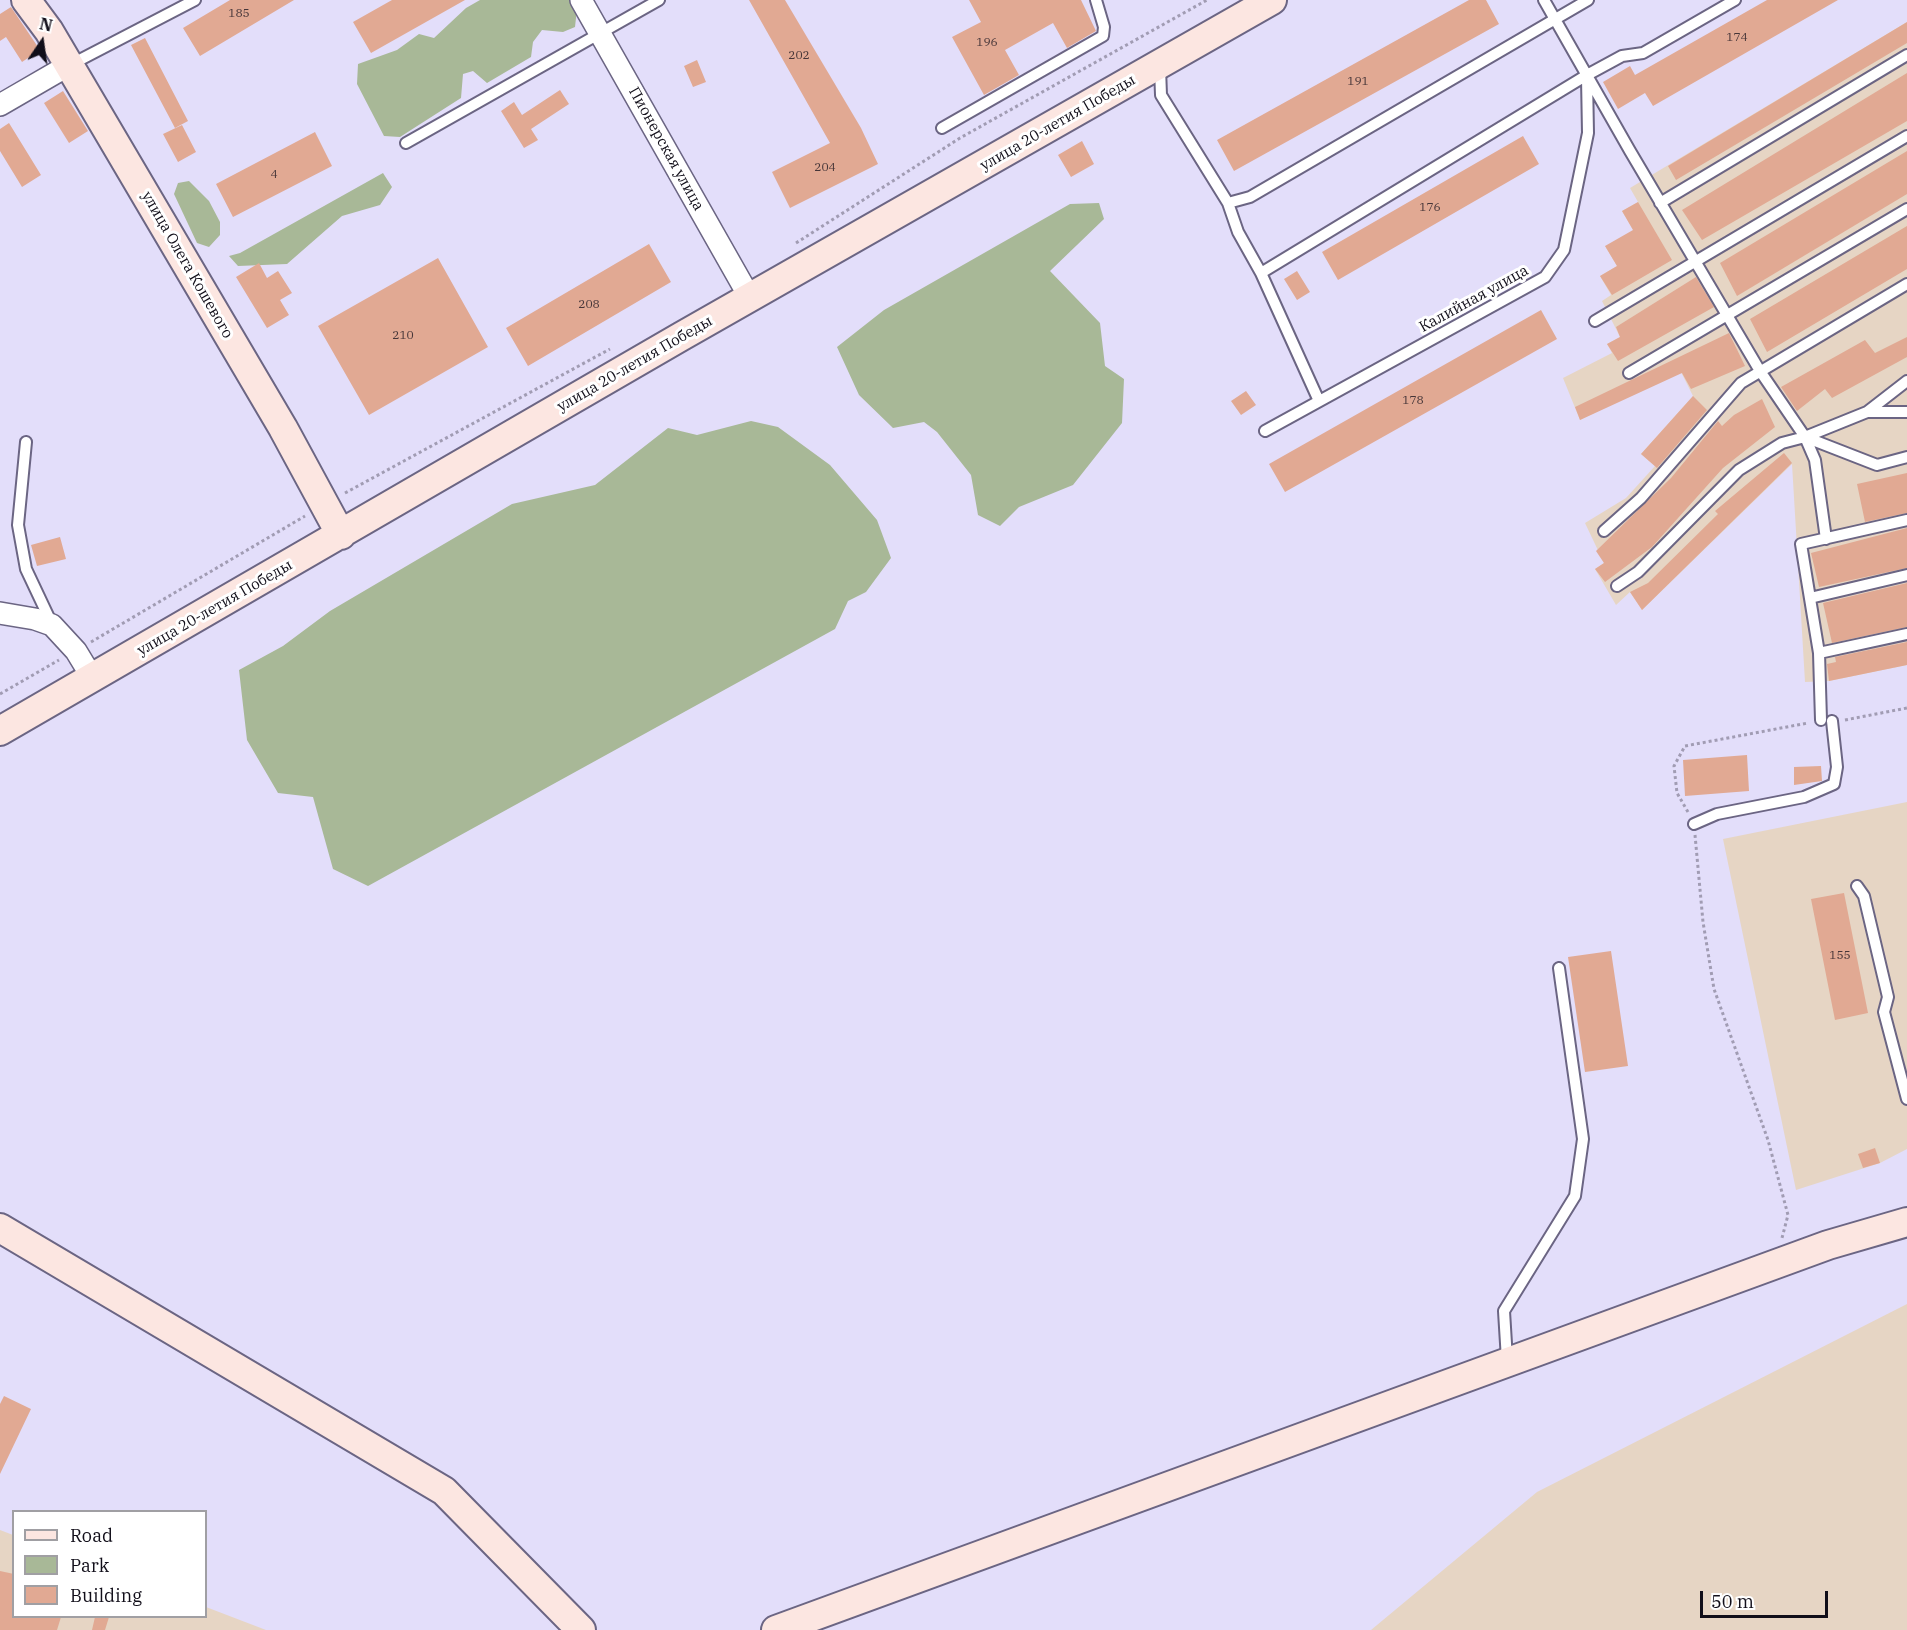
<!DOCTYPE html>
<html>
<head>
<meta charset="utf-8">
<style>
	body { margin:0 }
	#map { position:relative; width:1907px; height:1630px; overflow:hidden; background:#e3defa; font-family:"IBM Plex Serif",serif }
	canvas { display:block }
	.legend { position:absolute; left:12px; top:1510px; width:195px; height:108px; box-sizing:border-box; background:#fff; border:2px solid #a09fa3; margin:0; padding:8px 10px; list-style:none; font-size:18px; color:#110e19 }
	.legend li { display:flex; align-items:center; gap:12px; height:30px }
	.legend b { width:30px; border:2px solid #a09fa3 }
	.north { position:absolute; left:12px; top:12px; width:60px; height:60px; -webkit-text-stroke:4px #fff; paint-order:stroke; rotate:13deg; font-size:16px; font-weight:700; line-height:24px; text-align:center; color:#110e19 }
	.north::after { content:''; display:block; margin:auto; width:21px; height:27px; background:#110e19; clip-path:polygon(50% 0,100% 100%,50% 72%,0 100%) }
	.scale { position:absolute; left:1700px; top:1591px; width:128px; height:27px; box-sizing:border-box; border:3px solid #110e19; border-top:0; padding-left:8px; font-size:18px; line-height:21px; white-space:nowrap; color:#110e19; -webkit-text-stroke:4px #fff; paint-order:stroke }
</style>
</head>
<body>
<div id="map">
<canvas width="1907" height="1630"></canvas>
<ul class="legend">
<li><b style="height:8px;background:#fce6e1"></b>Road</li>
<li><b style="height:16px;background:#a8b897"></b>Park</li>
<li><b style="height:16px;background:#e1a993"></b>Building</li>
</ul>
<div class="north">N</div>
<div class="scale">50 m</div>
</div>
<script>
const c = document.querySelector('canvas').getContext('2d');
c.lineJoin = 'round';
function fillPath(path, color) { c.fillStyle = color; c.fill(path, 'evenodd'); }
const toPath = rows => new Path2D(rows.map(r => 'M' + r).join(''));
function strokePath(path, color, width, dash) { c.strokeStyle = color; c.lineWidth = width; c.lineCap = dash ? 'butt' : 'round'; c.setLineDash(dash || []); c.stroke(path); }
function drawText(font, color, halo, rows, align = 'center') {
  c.font = font + ' "IBM Plex Serif",serif'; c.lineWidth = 6; c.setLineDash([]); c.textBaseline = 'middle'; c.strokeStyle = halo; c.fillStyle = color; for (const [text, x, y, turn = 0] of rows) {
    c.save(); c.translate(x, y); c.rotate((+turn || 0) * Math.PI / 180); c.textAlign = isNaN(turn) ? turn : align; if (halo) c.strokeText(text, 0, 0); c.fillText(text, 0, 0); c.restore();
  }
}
fillPath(toPath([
	[1907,22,1907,665,1829,681,1805,682,1792,464,1642,610,1630,592,1616,605,1595,569,1604,563,1585,523,1626,498,1655,466,1641,454,1693,396,1680,370,1580,420,1563,378,1612,353,1607,344,1620,337,1602,301,1611,295,1600,276,1617,266,1605,246,1646,252,1622,211,1638,202,1630,188],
	[1907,802,1907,1149,1880,1163,1796,1190,1723,839],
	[1907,1304,1907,1630,1371,1630,1537,1492],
	[0,1530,13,1535,14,1616,206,1616,206,1607,266,1630,0,1630]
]), '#e6d5c4');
fillPath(toPath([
	[480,0,573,0,577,9,575,27,563,32,542,30,533,42,531,57,487,83,473,71,463,74,461,98,400,137,384,136,357,84,358,64,397,50,419,34,434,38,466,8],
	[383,173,392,187,380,205,342,216,287,264,238,266,229,256,240,253],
	[189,181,209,201,220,222,220,235,209,247,197,243,174,194,178,183],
	[1099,203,1104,219,1050,271,1100,323,1105,366,1124,379,1122,423,1073,485,1019,507,1000,526,978,515,971,475,937,432,924,422,893,428,859,395,837,347,884,310,1070,204],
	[751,421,778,427,830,465,877,520,891,558,866,592,848,601,835,629,368,886,333,869,313,797,278,793,247,740,239,670,283,646,330,611,512,504,595,485,668,428,697,435]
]), '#a8b897');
fillPath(toPath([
	[230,0,294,0,200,56,183,28],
	[392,0,465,0,371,53,353,22],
	[749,0,785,0,861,128,878,164,790,208,772,172,830,143],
	[969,0,1081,0,1096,31,1067,48,1053,23,1005,50,1019,75,984,95,952,37,981,22],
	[1469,0,1486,0,1499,24,1234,171,1217,140],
	[1767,0,1838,0,1653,106,1645,93,1618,109,1603,82,1630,66,1635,75],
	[11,7,40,50,22,62,6,37,0,41,0,14],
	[1907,22,1907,43,1676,180,1668,166],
	[145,38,188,121,175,128,131,45],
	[697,60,706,82,693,87,684,66],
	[1907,73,1907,121,1702,240,1682,210],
	[560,90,569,104,531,129,538,140,524,148,501,111,514,102,522,115],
	[63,91,88,131,69,143,44,103],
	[9,123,41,175,22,187,0,151,0,129],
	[182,125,196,152,178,162,163,134],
	[315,132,332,166,233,217,216,184],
	[1523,136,1539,164,1338,280,1322,252],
	[1082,141,1094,164,1071,177,1058,155],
	[1907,151,1907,194,1737,296,1720,263],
	[1638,202,1672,260,1612,295,1600,276,1617,266,1605,246,1633,230,1622,211],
	[1907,226,1907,269,1767,352,1750,319],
	[649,244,671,282,528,366,506,328],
	[438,258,488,347,369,415,318,326],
	[259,263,267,278,278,271,292,293,280,300,289,315,267,328,236,277],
	[1297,271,1310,292,1297,300,1284,279],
	[1696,277,1714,307,1618,361,1607,344,1620,337,1616,327],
	[1541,310,1557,339,1285,492,1269,464],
	[1729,333,1745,366,1691,389,1682,373,1580,420,1575,407],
	[1907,337,1907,357,1832,398,1825,389,1797,411,1781,387,1865,340,1875,353],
	[1246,391,1256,405,1241,415,1231,401],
	[1693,396,1707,410,1657,468,1641,454],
	[1762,399,1775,427,1723,468,1652,547,1605,582,1595,569,1604,563,1596,551,1671,478,1718,421,1722,426,1734,415],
	[1784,453,1792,463,1642,610,1630,592,1648,583,1718,514,1715,511],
	[1907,473,1907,513,1865,522,1857,484],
	[1907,528,1907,568,1819,587,1811,553],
	[60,537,66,559,37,566,31,545],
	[1907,583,1907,627,1832,643,1823,603],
	[1907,642,1907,665,1829,681,1827,664,1836,662,1835,657],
	[1747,755,1749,791,1685,796,1683,760],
	[1821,766,1822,781,1794,785,1794,767],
	[1844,893,1868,1013,1835,1020,1811,899],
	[1611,951,1628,1066,1585,1072,1568,957],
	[1875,1148,1880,1163,1863,1168,1858,1154],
	[4,1396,31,1409,0,1474,0,1404],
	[0,1571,14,1574,14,1617,61,1617,57,1630,0,1630],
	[95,1617,109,1617,105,1630,92,1630]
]), '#e1a993');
const lane = toPath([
	[1544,0,1630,151,1760,371,1805,437,1815,460,1826,539],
	[70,65,195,0],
	[1160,68,1161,95,1228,203,1238,232,1261,273,1319,401],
	[942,128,1103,36,1104,27,1096,0],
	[406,143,659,0],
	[1228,203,1250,197,1588,0],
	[1660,203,1907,55],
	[1261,273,1587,75,1622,56,1643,53,1735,0],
	[1595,321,1907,136],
	[1629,373,1907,209],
	[1867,412,1907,412],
	[1265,431,1545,277,1564,250,1588,133,1587,78],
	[1805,437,1877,465,1907,457],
	[26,442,18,525,26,569,51,622],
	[1907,520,1801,544,1819,653,1907,634],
	[1604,531,1641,498,1741,383,1907,284],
	[1617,586,1638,572,1739,470,1782,443,1805,437,1867,412,1907,381],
	[1810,598,1907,575],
	[1819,653,1821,720],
	[1694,824,1717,814,1804,797,1834,784,1837,767,1832,721],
	[1857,886,1864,896,1888,997,1884,1012,1907,1099],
	[1507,1360,1504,1311,1575,1196,1583,1139,1559,968]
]);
const street = toPath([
	[581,0,750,298],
	[0,105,69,65],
	[0,613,35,619,52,625,76,651,93,679]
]);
const secondary = toPath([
	[26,0,49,31,283,428,341,535],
	[0,731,682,336,1272,0],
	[0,1228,444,1491,581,1630],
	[776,1630,1828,1245,1907,1222]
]);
strokePath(lane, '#6b6583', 14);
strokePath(street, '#6b6583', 24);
strokePath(secondary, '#6b6583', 32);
strokePath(toPath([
	[796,243,960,138,1207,0],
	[345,493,610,349],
	[91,642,305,516],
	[0,694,59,660],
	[1845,720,1907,708],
	[1688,812,1677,793,1674,766,1685,746,1808,723],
	[1695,835,1703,922,1714,989,1768,1140,1788,1215,1782,1238]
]), '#a19cb3', 3, [3, 3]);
strokePath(lane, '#fff', 10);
strokePath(street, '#fff', 21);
strokePath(secondary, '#fce6e1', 28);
drawText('12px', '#453538', null, [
	["185",239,14],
	["174",1737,38],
	["196",987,43],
	["202",799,56],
	["191",1358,82],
	["204",825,168],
	["4",274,175],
	["176",1430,208],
	["208",589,305],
	["210",403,336],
	["178",1413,401],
	["155",1840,956]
]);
drawText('15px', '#110e19', '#fff', [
	["улица 20-летия Победы",1058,123,-30],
	["Пионерская улица",666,149,61],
	["улица Олега Кошевого",187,265,60],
	["Калийная улица",1474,299,-29],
	["улица 20-летия Победы",635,364,-30],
	["улица 20-летия Победы",215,608,-30]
]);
</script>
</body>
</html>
